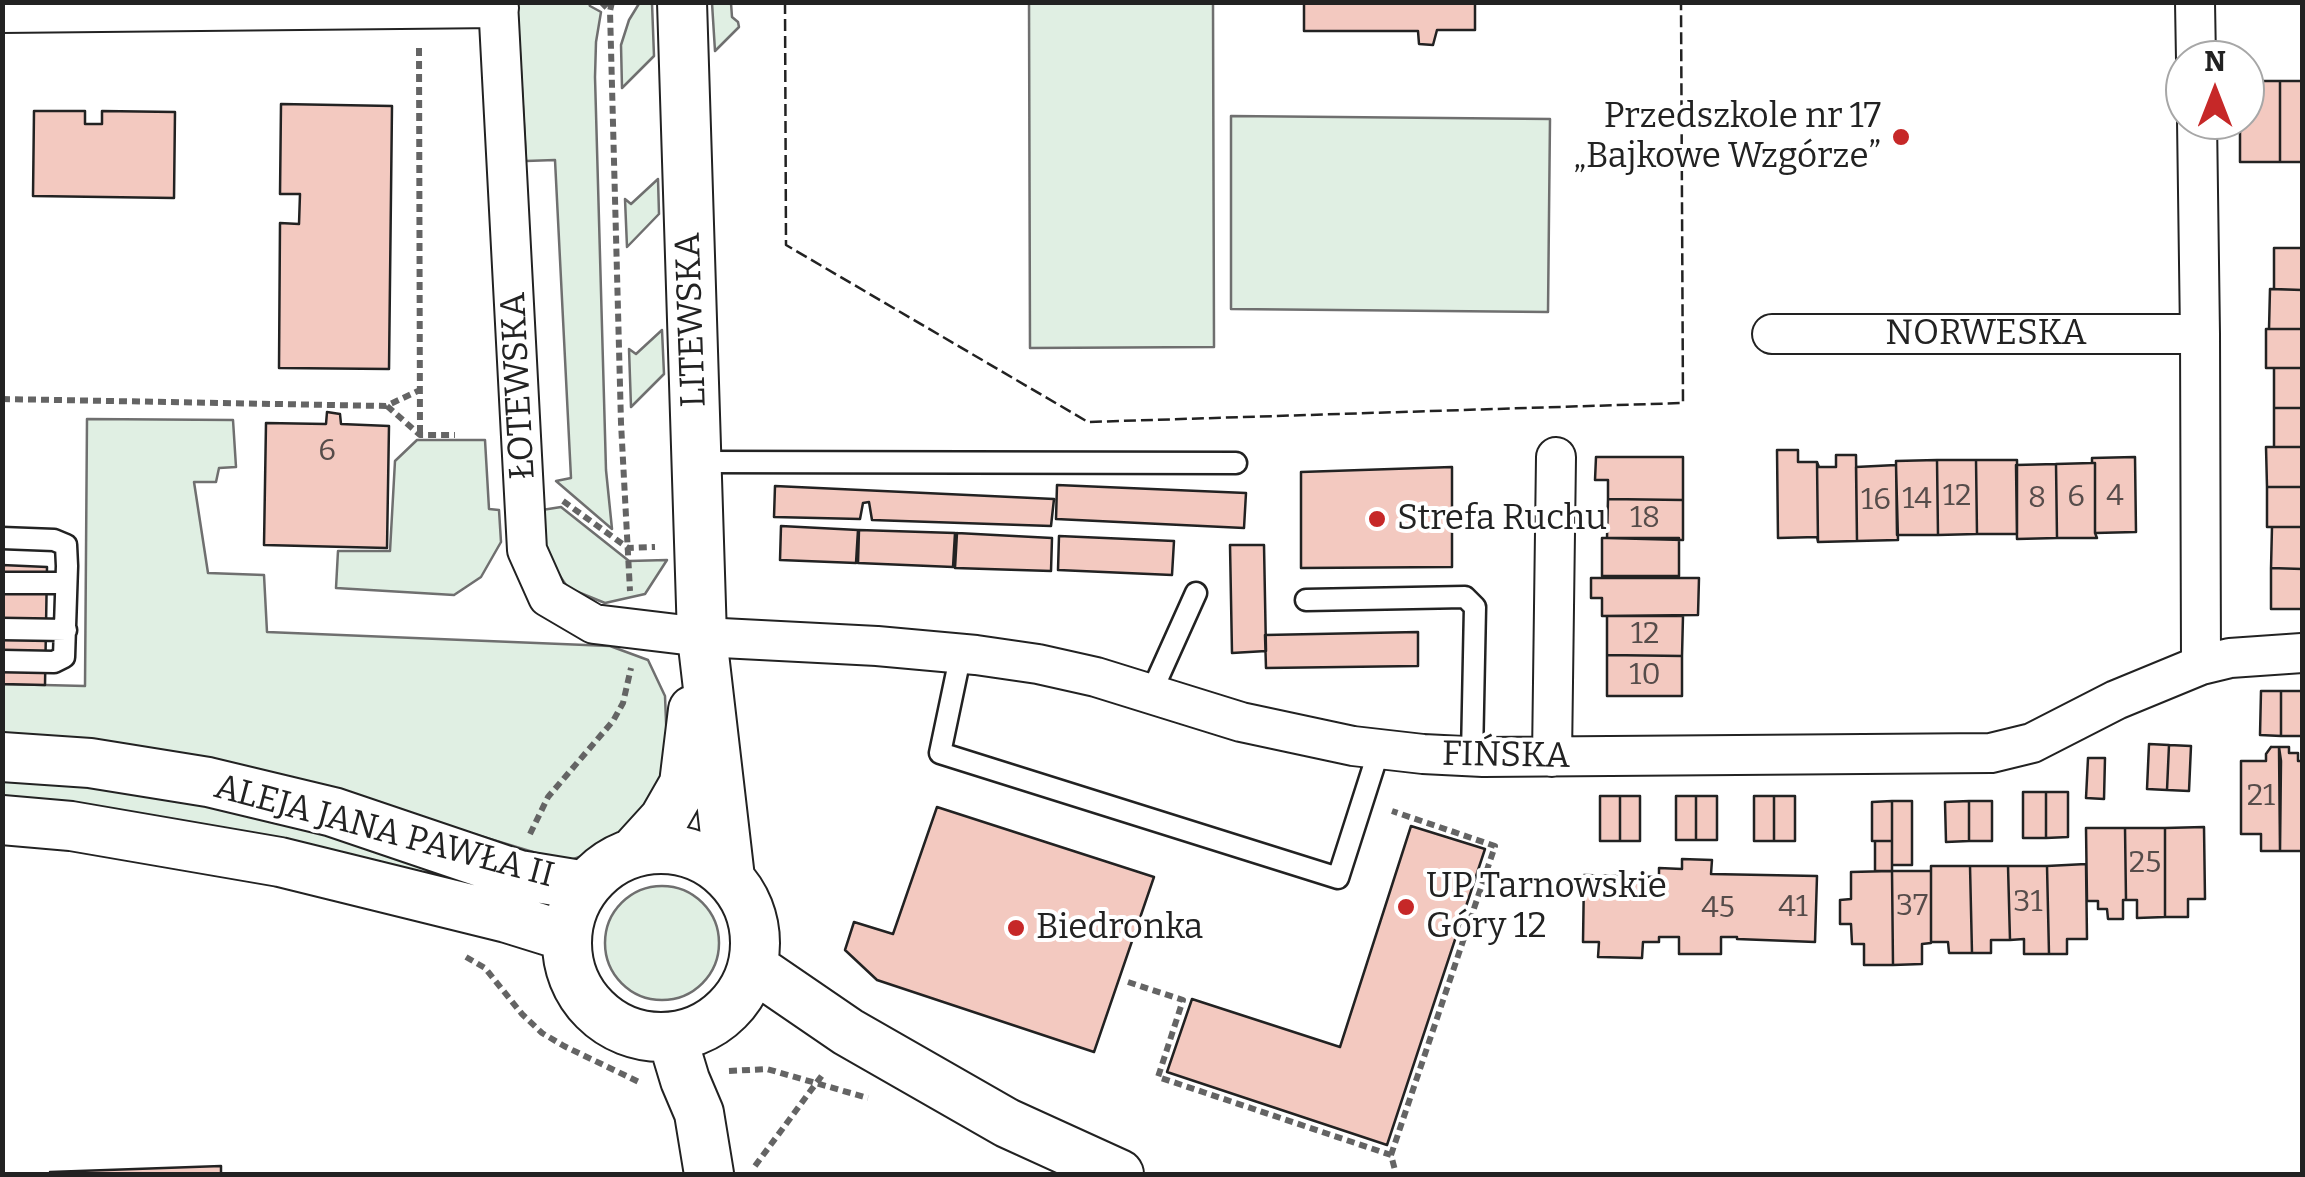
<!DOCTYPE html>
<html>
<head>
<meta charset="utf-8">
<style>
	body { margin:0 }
	#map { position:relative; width:2305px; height:1177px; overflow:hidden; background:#fff; font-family:Bitter,serif }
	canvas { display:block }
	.frame { position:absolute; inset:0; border:5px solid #222; pointer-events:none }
	.north { position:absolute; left:2165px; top:40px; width:100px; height:100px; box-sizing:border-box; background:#fff; border:2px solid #a7a7a7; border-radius:50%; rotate:0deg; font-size:28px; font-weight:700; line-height:40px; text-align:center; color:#222 }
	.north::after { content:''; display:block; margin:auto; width:35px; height:45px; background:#c62828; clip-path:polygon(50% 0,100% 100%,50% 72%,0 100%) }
</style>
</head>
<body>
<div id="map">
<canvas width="2305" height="1177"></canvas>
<div class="frame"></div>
<div class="north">N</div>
</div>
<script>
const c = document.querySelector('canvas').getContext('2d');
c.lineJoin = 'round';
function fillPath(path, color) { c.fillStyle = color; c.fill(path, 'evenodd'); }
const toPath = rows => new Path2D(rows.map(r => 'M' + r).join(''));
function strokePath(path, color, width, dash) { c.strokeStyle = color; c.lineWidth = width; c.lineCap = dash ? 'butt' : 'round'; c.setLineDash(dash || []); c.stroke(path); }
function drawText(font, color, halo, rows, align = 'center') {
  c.font = font + ' Bitter,serif'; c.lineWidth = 8; c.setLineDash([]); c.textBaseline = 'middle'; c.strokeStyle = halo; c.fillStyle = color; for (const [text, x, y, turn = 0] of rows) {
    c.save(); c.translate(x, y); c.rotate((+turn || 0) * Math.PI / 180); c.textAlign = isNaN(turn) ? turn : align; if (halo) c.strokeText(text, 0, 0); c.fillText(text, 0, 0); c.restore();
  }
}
const green = toPath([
	[640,2,652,3,654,56,622,88,621,45,629,20,640,2],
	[517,3,589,3,590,6,601,12,596,42,595,77,606,470,612,529,556,481,571,478,555,160,526,161,517,3],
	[712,3,731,3,732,17,738,22,739,27,715,51,712,3],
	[1029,3,1213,3,1214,347,1030,348,1029,3],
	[1231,116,1550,119,1548,312,1231,309,1231,116],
	[658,179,659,214,627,247,625,199,631,204,658,179],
	[662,330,664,374,631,407,629,349,636,354,662,330],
	[87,419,233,420,236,467,219,468,216,482,194,482,208,573,264,575,267,632,610,646,648,660,665,696,668,771,626,839,566,862,292,779,3,736,3,684,85,686,87,419],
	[417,440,485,440,489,509,499,510,501,542,481,577,454,595,336,588,338,551,390,551,395,461,417,440],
	[561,507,629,561,667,560,645,594,605,603,568,588,547,557,542,510,561,507],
	[2,774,210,802,563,897,554,913,3,805,2,774],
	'605 943a57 57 0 1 1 114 0a57 57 0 1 1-114 0Z'
]);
fillPath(green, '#e0efe3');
strokePath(green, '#6f6f6f', 2.5);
const building = toPath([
	[1304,2,1475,2,1475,30,1437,30,1433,45,1419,44,1418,31,1304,31,1304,2],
	[2245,81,2280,81,2280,162,2240,162,2240,120,2245,120,2245,81],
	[2280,81,2302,81,2302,162,2280,162,2280,81],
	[281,104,392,106,389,369,279,368,280,223,299,224,300,194,280,194,281,104],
	[34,111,85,111,85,124,102,124,102,111,175,112,174,198,33,196,34,111],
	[2274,248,2302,248,2302,290,2274,289,2274,248],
	[2270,289,2302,290,2302,329,2269,329,2270,289],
	[2266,329,2302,329,2302,368,2266,368,2266,329],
	[2274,368,2302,368,2302,408,2274,408,2274,368],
	[2274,408,2302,408,2302,447,2274,447,2274,408],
	[327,412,340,414,341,424,389,426,387,548,264,545,266,423,326,424,327,412],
	[2266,447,2302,447,2302,487,2267,487,2266,447],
	[1777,450,1798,450,1798,462,1817,462,1818,542,1817,537,1778,538,1777,450],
	[1836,455,1856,455,1857,541,1818,542,1817,462,1819,467,1836,467,1836,455],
	[1596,457,1683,457,1683,500,1608,499,1608,480,1595,480,1596,457],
	[2135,457,2136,532,2095,533,2095,463,2092,463,2092,458,2135,457],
	[1937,460,1976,460,1977,534,1938,535,1937,460],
	[1937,460,1938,535,1897,535,1896,461,1937,460],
	[1976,460,2017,460,2017,534,1977,534,1976,460],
	[2092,463,2095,463,2095,533,2097,538,2057,538,2056,464,2092,463],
	[2056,464,2057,538,2017,539,2016,465,2056,464],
	[1896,465,1898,540,1857,541,1856,467,1896,465],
	[1452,467,1452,567,1301,568,1301,472,1452,467],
	[1057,485,1246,493,1244,528,1056,519,1057,485],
	[775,486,1054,499,1051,526,872,520,869,502,863,503,860,519,774,517,775,486],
	[2267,487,2302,487,2302,527,2267,527,2267,487],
	[1608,499,1683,500,1683,540,1607,538,1608,499],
	[781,526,858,530,856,563,780,560,781,526],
	[2272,527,2302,527,2302,569,2271,568,2272,527],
	[859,530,955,533,953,567,858,563,859,530],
	[957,533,1052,538,1051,571,955,568,957,533],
	[1059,536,1174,541,1172,575,1058,570,1059,536],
	[1602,538,1679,538,1679,576,1602,576,1602,538],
	[1230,545,1264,545,1266,651,1232,653,1230,545],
	[2,565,47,567,45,685,2,684,2,565],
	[2271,568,2302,569,2302,609,2271,609,2271,568],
	[1591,578,1699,578,1698,615,1602,616,1602,598,1591,598,1591,578],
	[1607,616,1683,616,1682,656,1607,655,1607,616],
	[1418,632,1418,666,1266,668,1265,635,1418,632],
	[1607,655,1682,656,1682,696,1607,696,1607,655],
	[2261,691,2281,691,2281,736,2260,735,2261,691],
	[2281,691,2302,691,2302,736,2281,736,2281,691],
	[2149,744,2169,745,2167,790,2147,789,2149,744],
	[2169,745,2191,746,2189,791,2167,790,2169,745],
	[2271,747,2279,747,2281,761,2280,851,2261,851,2261,834,2241,834,2241,761,2266,761,2266,754,2271,747],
	[2279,747,2289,747,2289,753,2298,753,2298,761,2302,761,2302,851,2280,851,2279,747],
	[2088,758,2105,758,2104,799,2086,798,2088,758],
	[2023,792,2046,792,2046,838,2023,838,2023,792],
	[2046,792,2068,792,2068,837,2046,838,2046,792],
	[1600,796,1620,796,1620,841,1600,841,1600,796],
	[1620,796,1640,796,1640,841,1620,841,1620,796],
	[1676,796,1696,796,1696,840,1676,840,1676,796],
	[1696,796,1717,796,1717,840,1696,840,1696,796],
	[1754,796,1774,796,1774,841,1754,841,1754,796],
	[1774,796,1795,796,1795,841,1774,841,1774,796],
	[1892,801,1892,841,1872,841,1872,802,1892,801],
	[1892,801,1912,801,1912,865,1892,865,1892,801],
	[1969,801,1969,841,1946,842,1945,802,1969,801],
	[1969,801,1992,801,1992,841,1969,841,1969,801],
	[937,807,1154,877,1094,1052,877,980,845,950,854,922,893,934,937,807],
	[1411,826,1485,849,1387,1145,1167,1072,1192,999,1340,1047,1411,826],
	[2204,827,2205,899,2188,899,2188,917,2165,917,2165,828,2204,827],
	[2086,828,2125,828,2126,900,2123,900,2123,919,2108,919,2107,909,2098,909,2098,901,2087,901,2086,828],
	[2125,828,2165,828,2165,917,2137,918,2137,900,2126,900,2125,828],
	[1875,841,1892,841,1892,871,1875,871,1875,841],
	[1682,859,1712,860,1711,874,1817,876,1815,942,1737,939,1737,937,1721,937,1721,954,1679,954,1679,937,1659,937,1659,942,1643,942,1642,958,1598,957,1599,942,1583,942,1584,875,1659,877,1659,868,1682,869,1682,859],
	[2086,864,2087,939,2067,939,2067,954,2049,954,2047,866,2086,864],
	[1931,866,1970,866,1972,953,1949,953,1948,942,1931,942,1931,866],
	[1970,866,2008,866,2010,940,1991,940,1991,953,1972,953,1970,866],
	[2008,866,2047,866,2049,954,2024,954,2024,939,2010,940,2008,866],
	[1892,871,1893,965,1864,965,1864,944,1852,944,1851,924,1840,924,1840,900,1851,899,1851,872,1892,871],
	[1892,871,1931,871,1931,943,1922,944,1922,964,1893,965,1892,871],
	[221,1166,221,1174,50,1174,50,1172,221,1166]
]);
fillPath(building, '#f3c9c0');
strokePath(building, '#222', 2.5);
const service = toPath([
	[697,462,1236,463],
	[2,538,54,540,66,545,67,566,64,657,54,662,2,661],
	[2,583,66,583],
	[1306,600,1465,597,1475,607,1472,756],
	[2,629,66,630],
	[961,653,940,753,1338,878,1379,750],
	[1151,693,1196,593]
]);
const minor = toPath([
	[498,2,527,550,548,597,594,624,702,637,877,646,976,655,1038,664,1096,677,1241,722,1353,746,1423,754,1483,757,1991,753,2032,743,2116,700,2201,665,2230,658,2302,653],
	[2195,2,2196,60],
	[2,13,499,8],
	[2197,120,2200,334,2201,665],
	[1772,334,2200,334],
	[1552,757,1556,457]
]);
const tertiary = toPath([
	[682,2,702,637,730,878],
	[2,757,90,763,208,782,333,812,519,875,586,886],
	[2,820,71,826,280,862,507,918,565,936],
	'567 943a94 94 0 1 1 188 0a94 94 0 1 1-188 0Z',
	[634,852,664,819,684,784,693,710],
	[753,967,848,1032,1007,1123,1119,1174],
	[672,1037,685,1080,699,1113,709,1174]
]);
strokePath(service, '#222', 25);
strokePath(minor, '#222', 42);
strokePath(tertiary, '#222', 52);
strokePath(toPath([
	[601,2,610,11],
	[612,2,610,11,621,423,630,591],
	[419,48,420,435],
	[2,399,386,406,420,390],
	[387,406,420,435,455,435],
	[563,501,628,548,655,547],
	[530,834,548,797,613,721,623,703,631,668],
	[466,957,485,968,522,1014,542,1033,564,1046,639,1082],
	[1128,982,1183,1000,1158,1077,1391,1155,1396,1174],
	[729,1071,767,1069,868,1098],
	[1391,1155,1495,846,1392,811],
	[755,1166,823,1074]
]), '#646464', 6, [8, 5]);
strokePath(service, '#fff', 20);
strokePath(minor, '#fff', 38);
strokePath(tertiary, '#fff', 48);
strokePath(toPath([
	[785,2,786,245,1088,422,1683,403,1681,2]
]), '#222', 2.5, [12, 5]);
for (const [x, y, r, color] of [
	[1901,137,10,"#c62828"],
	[1377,519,10,"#c62828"],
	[1406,907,10,"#c62828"],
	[1016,928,10,"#c62828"]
]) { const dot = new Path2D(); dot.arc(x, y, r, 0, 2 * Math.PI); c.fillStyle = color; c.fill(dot); strokePath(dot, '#fff', 4); }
drawText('30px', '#564c4a', null, [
	["6",327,452],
	["12",1957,497],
	["4",2115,497],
	["6",2076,498],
	["8",2037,499],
	["14",1917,500],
	["16",1876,501],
	["18",1645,519],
	["12",1645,635],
	["10",1645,676],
	["21",2261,797],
	["25",2145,864],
	["31",2028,903],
	["37",1912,907],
	["41",1793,908],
	["45",1718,909]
]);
drawText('35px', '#222', '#fff', [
	["Przedszkole nr 17",1881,117,"right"],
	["„Bajkowe Wzgórze”",1881,157,"right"],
	["Strefa Ruchu",1397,519],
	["UP Tarnowskie",1426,887],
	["Góry 12",1426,927],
	["Biedronka",1036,928]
], 'left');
drawText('35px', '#222', '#fff', [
	["LITEWSKA",692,320,-92],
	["NORWESKA",1986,334],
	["ŁOTEWSKA",519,386,-93],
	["FIŃSKA",1506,756,1],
	["ALEJA JANA PAWŁA II",384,832,15]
]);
</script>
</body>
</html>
